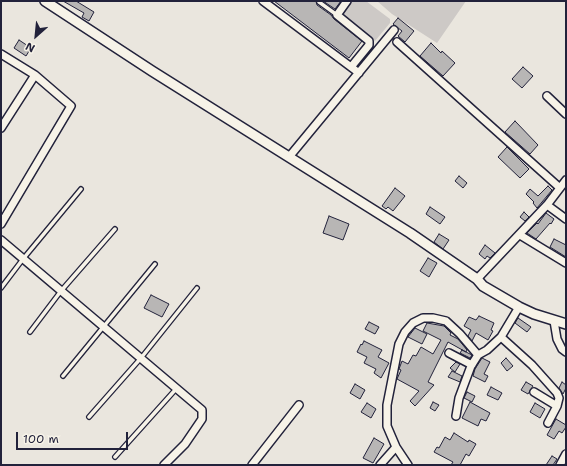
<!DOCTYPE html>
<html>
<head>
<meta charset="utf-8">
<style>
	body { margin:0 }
	#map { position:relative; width:567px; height:466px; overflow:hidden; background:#eae6de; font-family:"Shantell Sans",sans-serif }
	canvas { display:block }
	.frame { position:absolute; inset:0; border:2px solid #22223b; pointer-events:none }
	.north { position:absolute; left:16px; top:16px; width:40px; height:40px; -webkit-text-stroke:3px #f7f3e8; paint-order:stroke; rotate:207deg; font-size:11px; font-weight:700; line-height:16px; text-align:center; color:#22223b }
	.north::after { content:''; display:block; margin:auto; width:14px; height:18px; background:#22223b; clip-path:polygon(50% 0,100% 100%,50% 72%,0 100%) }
	.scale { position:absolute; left:16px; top:432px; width:112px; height:18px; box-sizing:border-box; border:2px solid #22223b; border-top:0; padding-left:5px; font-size:12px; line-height:14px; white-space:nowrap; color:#22223b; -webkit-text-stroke:3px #f7f3e8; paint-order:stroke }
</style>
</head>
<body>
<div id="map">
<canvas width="567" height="466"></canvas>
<div class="frame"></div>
<div class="north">N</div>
<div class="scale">100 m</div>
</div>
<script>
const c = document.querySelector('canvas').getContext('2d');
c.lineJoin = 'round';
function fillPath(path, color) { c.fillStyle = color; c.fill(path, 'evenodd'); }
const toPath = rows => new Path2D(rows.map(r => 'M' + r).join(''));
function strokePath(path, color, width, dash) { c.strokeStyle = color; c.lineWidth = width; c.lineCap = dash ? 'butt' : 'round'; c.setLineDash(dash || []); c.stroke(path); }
fillPath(toPath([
	[350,1,366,1,390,19,390,23,375,41,344,17,343,12],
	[377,1,466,1,437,43,392,14]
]), '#cdc9c6');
const building = toPath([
	[63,1,76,1,94,12,89,21,82,17,84,13,63,1],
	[274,1,316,1,317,5,331,15,334,19,362,41,349,58,274,1],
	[323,1,341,1,335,9,323,1],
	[398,18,414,31,405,42,398,36,402,31,393,24,398,18],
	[19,40,31,48,26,56,14,48,19,40],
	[431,43,441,53,442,51,455,63,443,76,420,56,431,43],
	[523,67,533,76,522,88,512,79,523,67],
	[515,121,538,145,530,154,505,132,515,121],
	[507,147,529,169,520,178,498,157,507,147],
	[459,176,467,183,463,188,455,181,459,176],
	[548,186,552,190,537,208,533,203,534,202,526,194,530,189,538,196,548,186],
	[395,188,405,196,393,211,388,207,386,209,382,206,395,188],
	[430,207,445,217,440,224,426,214,430,207],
	[524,212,529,217,525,221,520,217,524,212],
	[546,213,554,219,551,224,550,223,536,239,527,233,537,223,538,224,546,213],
	[329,216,349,224,343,240,323,233,329,216],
	[439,234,449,240,443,249,434,242,439,234],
	[554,239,566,245,566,257,550,247,554,239],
	[485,245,495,253,490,258,487,256,485,259,479,254,485,245],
	[428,258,437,263,429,277,420,271,428,258],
	[151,295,169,304,162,317,144,308,151,295],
	[479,316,494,323,491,330,493,331,488,340,476,333,472,341,468,336,471,330,464,326,469,317,476,320,479,316],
	[518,318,531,327,527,332,515,323,518,318],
	[369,322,379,327,375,334,365,329,369,322],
	[427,323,444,326,451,333,450,335,458,339,467,350,466,352,448,342,428,382,434,385,415,406,410,401,419,391,397,379,401,370,399,369,402,361,408,364,413,355,416,356,421,347,433,354,441,340,423,331,427,323],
	[415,328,427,334,422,344,408,337,415,328],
	[364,341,382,350,378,357,389,363,381,378,374,373,376,369,364,363,367,357,357,352,361,344,362,345,364,341],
	[462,350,472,355,470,358,460,353,462,350],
	[482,358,490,362,484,374,488,376,485,382,473,376,475,369,482,358],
	[506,358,513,366,507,371,501,363,506,358],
	[456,362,460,364,455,372,450,368,456,362],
	[452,371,462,376,460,382,448,377,452,371],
	[526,382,533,386,528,394,521,390,526,382],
	[562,382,566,385,566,388,563,394,559,388,562,382],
	[355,384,365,390,360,399,350,393,355,384],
	[491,387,502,393,498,400,487,395,491,387],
	[467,392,475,396,472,402,464,398,467,392],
	[433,402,439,405,435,411,430,408,433,402],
	[470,402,490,413,486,421,481,419,478,426,462,418,470,402],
	[367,403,376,409,371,418,361,412,367,403],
	[535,403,545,409,540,418,530,412,535,403],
	[556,419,566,425,566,427,562,433,559,431,554,439,547,435,556,419],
	[454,433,468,442,469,440,476,444,469,456,466,454,460,465,451,465,453,462,434,452,437,447,439,448,445,437,450,440,454,433],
	[374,438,384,444,373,463,363,458,374,438],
	[552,456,557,459,553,465,546,465,552,456]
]);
fillPath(building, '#b8b6b5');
strokePath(building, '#22223b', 1);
const service = toPath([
	[319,2,337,15],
	[1,288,23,259,81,189],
	[30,332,61,291,115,229],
	[63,376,155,264],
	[89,417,141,358,197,288],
	[115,457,176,389]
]);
const minor = toPath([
	[263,1,359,73],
	[347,1,337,15,369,41,369,45,351,67],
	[397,42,560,188],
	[1,54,35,75,71,106,1,224],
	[547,96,566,114],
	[1,128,35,75],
	[289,157,394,30],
	[547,205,566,219],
	[520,235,566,263],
	[1,240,202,410,202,419,185,444,164,465],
	[477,279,547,205,566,180],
	[554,321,557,339,562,349,566,352],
	[501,337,532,365,557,393,559,398,557,406,548,423],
	[449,353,472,365],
	[534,392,557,406],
	[456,416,459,398,471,366,478,355,487,350,501,337,519,307],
	[252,465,299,405],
	[380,465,396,447],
	[408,465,396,447,387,426,387,405,399,344,405,332,413,323,423,318,433,318,446,321,460,334,478,355],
	[560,465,566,454]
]);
const tertiary = toPath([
	[45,1,152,71,410,233,477,279,483,286,519,307,534,314,566,324]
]);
strokePath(service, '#22223b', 6);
strokePath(minor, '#22223b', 10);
strokePath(tertiary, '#22223b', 12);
strokePath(service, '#f7f3e8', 3.5);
strokePath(minor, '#f7f3e8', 7);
strokePath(tertiary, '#f7f3e8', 9);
</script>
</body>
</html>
